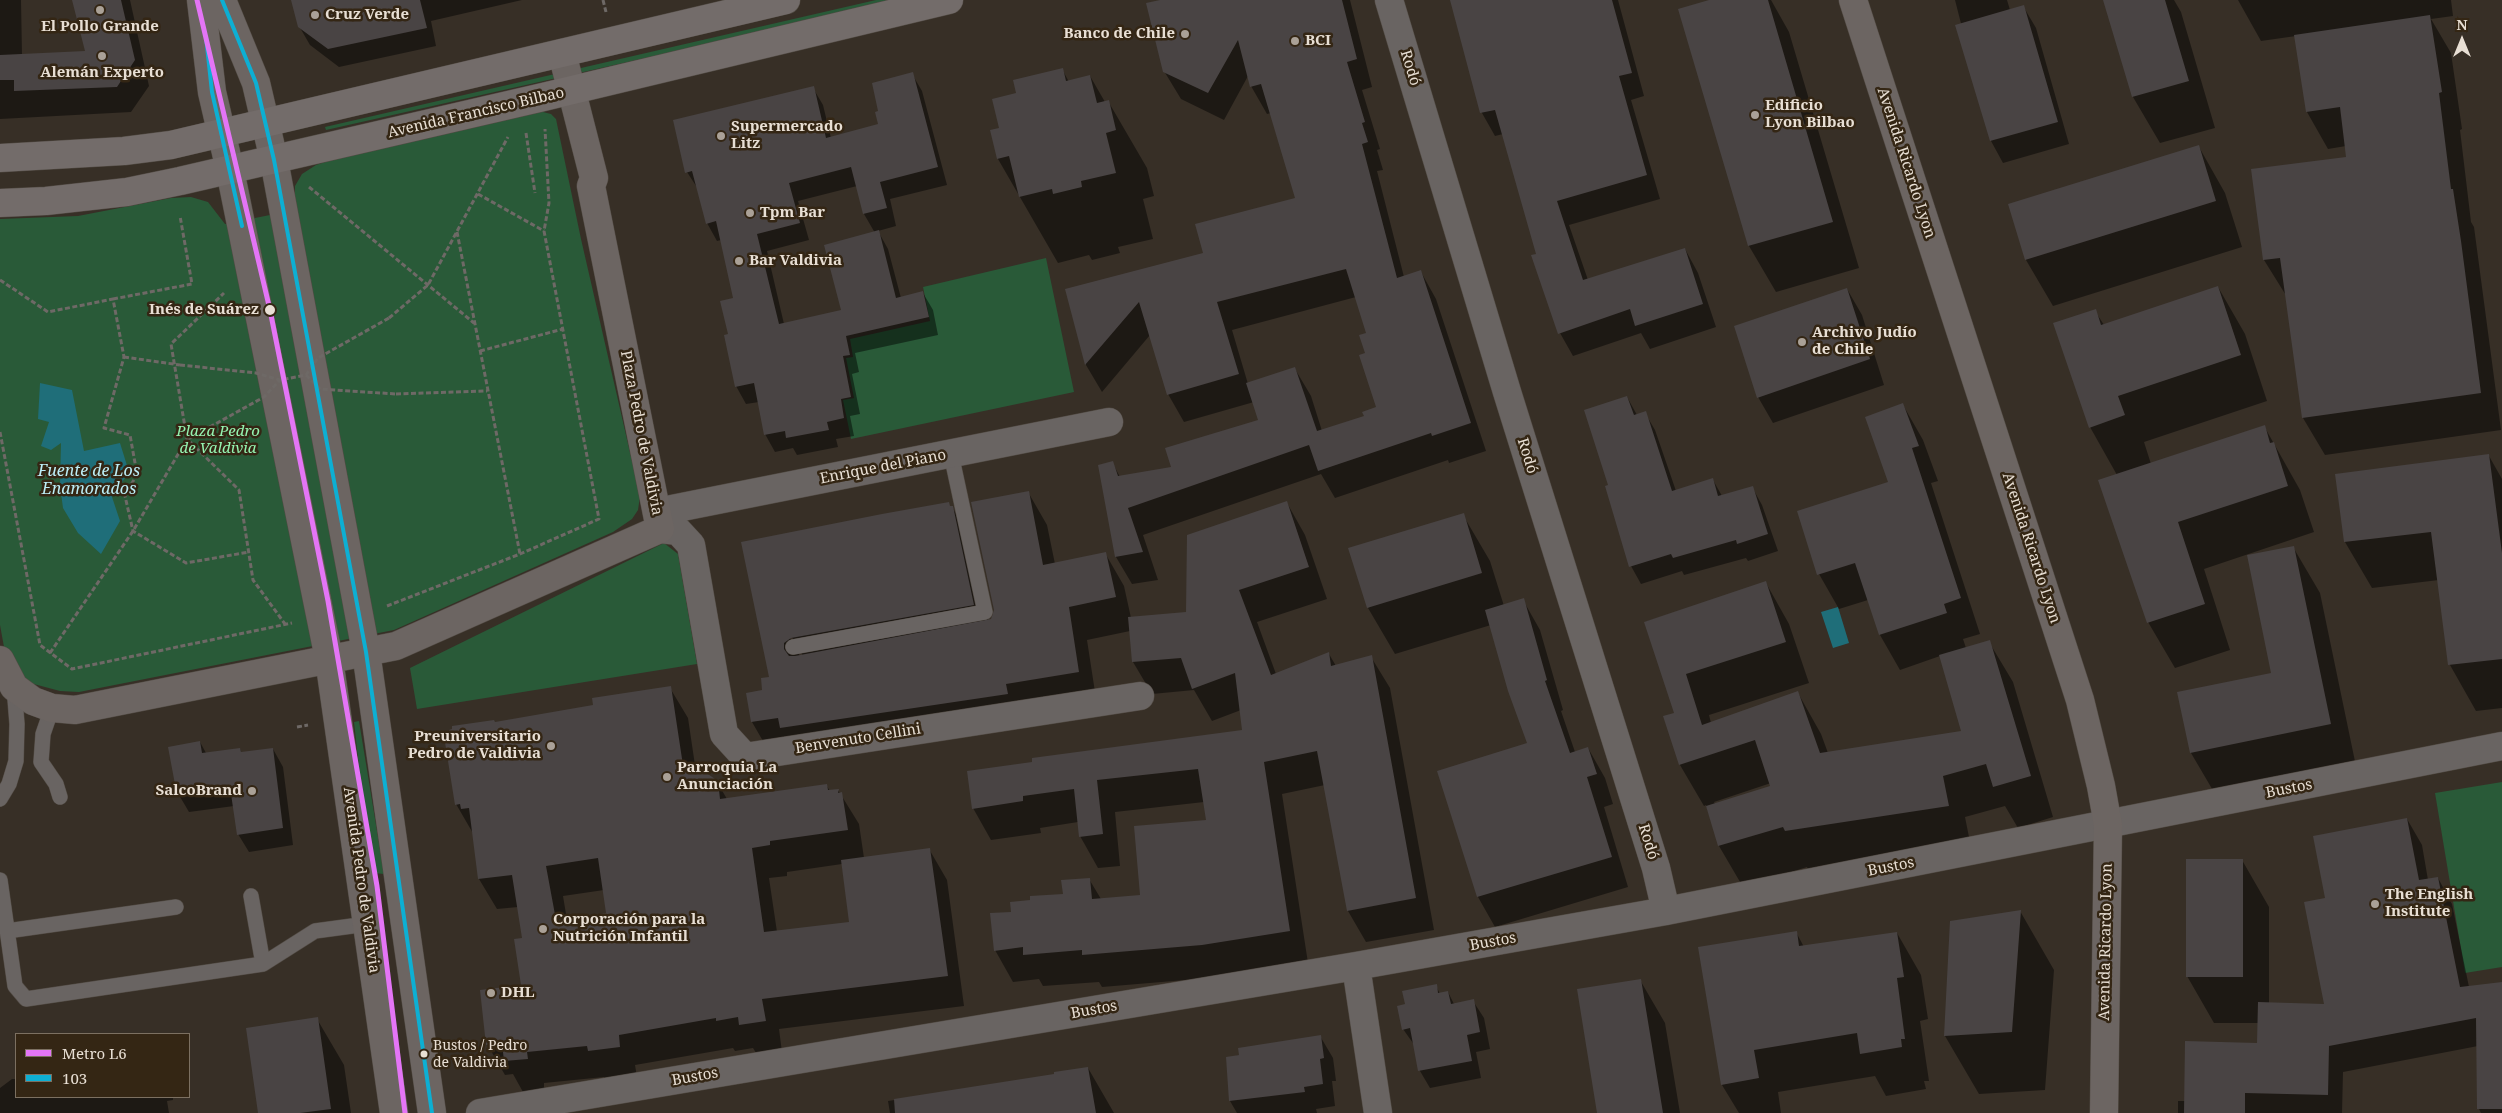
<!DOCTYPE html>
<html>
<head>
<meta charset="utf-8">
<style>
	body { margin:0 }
	#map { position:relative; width:2502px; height:1113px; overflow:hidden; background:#372f26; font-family:"Noto Serif",serif }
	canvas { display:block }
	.legend { position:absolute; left:15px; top:1033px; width:175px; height:65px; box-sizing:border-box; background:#342614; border:1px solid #7c7061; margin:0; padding:6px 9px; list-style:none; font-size:15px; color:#e8dfd4 }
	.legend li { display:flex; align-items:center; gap:10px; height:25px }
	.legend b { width:25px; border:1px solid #7c7061 }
	.north { position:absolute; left:2437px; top:15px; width:50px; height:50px; -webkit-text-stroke:4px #342614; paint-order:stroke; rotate:0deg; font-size:14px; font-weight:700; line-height:20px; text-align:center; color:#e8dfd4 }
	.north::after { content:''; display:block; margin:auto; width:18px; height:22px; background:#e8dfd4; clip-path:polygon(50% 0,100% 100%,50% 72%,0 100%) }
</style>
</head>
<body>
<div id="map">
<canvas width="2502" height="1113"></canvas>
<ul class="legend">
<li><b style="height:6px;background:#e475f6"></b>Metro L6</li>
<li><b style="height:6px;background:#0dafd3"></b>103</li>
</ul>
<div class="north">N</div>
</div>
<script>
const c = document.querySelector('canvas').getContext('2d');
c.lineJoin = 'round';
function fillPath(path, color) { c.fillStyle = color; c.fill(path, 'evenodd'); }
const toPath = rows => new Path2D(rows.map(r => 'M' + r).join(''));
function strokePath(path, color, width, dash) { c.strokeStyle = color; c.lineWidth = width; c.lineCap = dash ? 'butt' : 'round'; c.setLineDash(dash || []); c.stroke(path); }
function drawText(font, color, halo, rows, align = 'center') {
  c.font = font + ' "Noto Serif",serif'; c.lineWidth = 5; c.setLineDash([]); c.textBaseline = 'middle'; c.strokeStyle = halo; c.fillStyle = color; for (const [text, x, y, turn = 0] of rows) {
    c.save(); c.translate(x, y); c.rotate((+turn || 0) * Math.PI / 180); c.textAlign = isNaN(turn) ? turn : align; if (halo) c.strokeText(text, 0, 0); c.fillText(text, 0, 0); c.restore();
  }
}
fillPath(toPath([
	[876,0,903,0,326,130,325,127],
	[539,111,551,114,556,119,581,239,640,496,638,510,632,519,613,532,394,630,79,692,60,691,30,683,16,671,4,647,0,625,0,219,78,216,171,198,191,197,208,202,225,224,295,210,295,186,302,174,316,165,337,158],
	[1046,258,1074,392,851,439,843,400,854,398,846,358,853,357,850,339,930,321,923,287],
	[664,543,678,554,697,664,417,709,410,668],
	[359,721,384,874,374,873,370,868,354,722],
	[2502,782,2502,967,2465,973,2435,793]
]), '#295a38');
fillPath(toPath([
	[40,383,72,390,84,451,120,443,129,472,112,497,120,521,101,554,78,533,63,508,60,486,61,443,51,450,41,446,49,422,38,419],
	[1838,607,1849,643,1833,648,1821,612]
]), '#1f6e79');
fillPath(toPath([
	[0,0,21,0,22,55,87,52,73,0,130,0,149,86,131,112,0,119],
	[293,0,522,0,431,21,436,46,339,67,310,45,299,26],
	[1166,0,1350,0,1372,87,1362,90,1380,149,1377,150,1383,170,1377,171,1404,277,1421,272,1436,299,1486,451,1449,463,1448,460,1335,498,1321,474,1143,535,1158,580,1132,584,1116,557,1100,466,1112,462,1120,477,1172,468,1260,420,1254,402,1184,422,1168,394,1150,335,1102,392,1086,365,1066,290,1204,254,1296,198,1271,113,1267,114,1251,86,1248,76,1224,120,1181,99,1164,71],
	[1356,297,1368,333,1366,354,1377,408,1366,416,1322,431,1311,396,1295,369,1248,384,1232,330],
	[1451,0,1618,0,1644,96,1631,100,1660,199,1569,225,1588,280,1685,249,1698,273,1716,327,1650,349,1641,333,1573,356,1560,333,1503,134,1495,136,1482,113],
	[1713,0,1771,0,1789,32,1859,268,1776,292,1749,246,1679,10],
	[1955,0,2007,0,2010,10,2023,6,2036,28,2069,144,2003,163,1991,141],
	[2104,0,2174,0,2181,12,2215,128,2160,143,2133,97],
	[2238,0,2451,0,2453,16,2431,19,2451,53,2462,129,2460,130,2471,222,2474,227,2501,430,2325,455,2303,418,2287,297,2264,260,2253,170,2347,158,2346,146,2328,149,2307,112,2296,36,2261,41],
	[1062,69,1069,82,1090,76,1105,102,1108,101,1147,168,1154,196,1143,199,1153,239,1118,247,1120,253,1092,260,1089,255,1058,263,998,159,1000,129,1018,94],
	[912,74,922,91,947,185,890,199,896,226,878,231,888,249,901,298,923,293,933,310,938,335,855,353,859,372,852,374,860,414,850,416,854,436,836,439,838,447,797,455,793,448,775,452,765,434,759,402,746,404,736,386,730,335,734,299,721,240,717,241,707,223,698,189,687,172,813,88,823,105,831,138,880,125],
	[857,186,864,214,875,233,843,311,784,324,767,251,809,240,798,201],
	[2199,147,2225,193,2242,247,2053,306,2026,260,2009,205],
	[2218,287,2245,334,2267,401,2144,442,2151,464,2264,426,2300,490,2314,532,2204,569,2230,650,2175,668,2148,622,2117,475,2090,427,2095,311,2104,325],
	[1847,289,1862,315,1884,385,1773,423,1758,397],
	[1627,397,1637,415,1645,413,1655,430,1676,491,1713,480,1722,496,1752,487,1762,505,1778,551,1748,561,1746,558,1684,575,1682,571,1641,584,1631,566,1610,486],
	[1903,405,1923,440,1938,481,1931,483,1980,634,1963,639,1966,648,1989,642,2013,682,2053,817,2018,828,2005,806,1965,817,1971,847,1809,872,1807,867,1743,887,1719,846,1706,805,1704,806,1680,765,1665,717,1675,714,1645,622,1766,583,1789,624,1809,683,1709,715,1711,723,1798,693,1821,734,1828,753,1963,732,1940,656,1900,670,1880,635,1868,600,1839,609,1819,574,1889,483],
	[1771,783,1772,787,1715,804,1714,802],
	[2489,456,2502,479,2502,708,2476,711,2450,665,2439,580,2372,588,2345,542,2337,475],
	[1028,492,1047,525,1055,564,1105,553,1124,586,1131,618,1187,613,1287,503,1305,535,1327,599,1257,622,1276,674,1329,654,1336,666,1371,657,1390,688,1434,930,1366,942,1348,911,1325,785,1282,794,1308,963,1221,977,1102,987,1099,982,1043,986,1039,979,1013,982,995,950,1012,913,1064,895,1089,879,1101,899,1142,896,1207,821,1204,802,1115,812,1120,866,1098,868,1080,836,1078,822,1040,828,1041,833,991,840,973,808,1244,731,1241,710,1212,721,1194,690,1152,694,1133,662,1130,631,1087,640,1097,705,771,755,752,722,770,678,743,543,952,507,971,540,988,621,992,620],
	[789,632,803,656,800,656,787,633],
	[1463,515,1490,561,1504,606,1523,600,1540,630,1563,710,1561,711,1575,752,1588,748,1605,778,1613,804,1604,807,1628,887,1495,927,1478,897,1529,744,1491,625,1395,654,1368,608],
	[2293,547,2320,593,2357,771,2218,799,2191,753,2179,693,2273,674],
	[670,688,688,718,696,772,717,782,727,799,826,785,830,791,838,790,859,824,864,858,929,849,947,880,964,1006,779,1029,782,1052,758,1056,753,1048,735,1051,733,1048,635,1065,637,1077,606,1081,604,1077,544,1083,544,1089,523,1092,513,1074,505,1075,487,1044,522,986,524,939,518,907,497,909,479,879,474,835,456,804,495,723,595,706],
	[842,864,850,923,777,932,769,878,787,876,787,872],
	[604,890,608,914,567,920,563,896],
	[200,742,206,753,240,749,242,754,273,749,283,767,293,845,249,852,238,834,234,806,189,812,179,795],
	[2407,819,2422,845,2428,880,2438,878,2452,904,2469,987,2502,983,2502,1113,2481,1113,2479,1109,2478,1046,2343,1072,2342,1113,2178,1113,2178,1101,2185,1101,2258,1045,2259,1023,2214,1023,2187,976,2242,860,2269,907,2269,1003,2325,1005,2327,899],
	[2020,911,2054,970,2045,1090,1979,1094,1945,1036,1951,922],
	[1796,932,1804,947,1897,933,1921,975,1928,1019,1920,1021,1929,1081,1924,1081,1926,1089,1886,1096,1875,1076,1778,1092,1781,1113,1739,1113,1722,1085],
	[1640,980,1665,1023,1680,1113,1598,1113],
	[1436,986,1440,994,1448,992,1454,1004,1473,1001,1484,1018,1490,1049,1476,1052,1481,1078,1430,1088,1420,1071,1415,1046,1403,1029,1406,1005],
	[317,1019,344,1065,351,1113,259,1113],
	[1320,1036,1333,1058,1336,1081,1332,1081,1335,1106,1316,1109,1317,1113,1237,1113,1230,1101,1227,1058],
	[1088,1068,1114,1113,890,1113,888,1101,1056,1075],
	[12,1079,16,1079,16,1097,173,1097,173,1100,167,1101,169,1113,0,1113,0,1088]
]), '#0007');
fillPath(toPath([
	[72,0,121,0,135,60,117,87,14,91,14,80,0,80,0,55,85,51],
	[291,0,420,0,427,28,328,49,298,27],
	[1160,0,1342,0,1357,59,1347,62,1365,122,1362,123,1368,142,1362,144,1397,278,1421,270,1471,423,1432,436,1431,433,1318,471,1309,445,1128,508,1143,552,1115,557,1098,465,1113,461,1118,476,1171,467,1165,448,1258,420,1246,383,1295,367,1317,431,1364,416,1362,412,1376,407,1359,355,1365,353,1359,335,1366,333,1346,269,1217,302,1239,374,1167,395,1139,302,1085,365,1065,289,1203,253,1195,224,1295,198,1261,84,1250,87,1238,40,1208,93,1163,72,1146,3],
	[1450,0,1612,0,1632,73,1619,76,1647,175,1557,201,1583,280,1685,248,1703,304,1635,326,1630,309,1558,334,1531,255,1536,254,1495,110,1480,113],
	[1709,0,1768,0,1833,222,1748,246,1678,9],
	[2103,0,2165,0,2189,81,2132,97],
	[2024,5,2058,122,1990,141,1955,25],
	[2430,15,2442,92,2439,93,2451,189,2453,189,2461,241,2481,393,2302,418,2280,258,2263,260,2251,169,2346,157,2340,107,2306,112,2294,35],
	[1063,68,1066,81,1090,75,1097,103,1109,100,1116,130,1106,133,1116,173,1081,181,1082,187,1053,194,1052,189,1019,197,1009,156,997,159,990,130,999,128,992,99,1016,93,1013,80],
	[913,72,938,167,880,182,887,208,863,214,851,167,789,183,800,223,757,234,779,324,841,310,824,245,879,230,896,298,923,291,929,317,846,336,850,355,843,356,851,397,841,399,844,418,827,422,829,430,786,438,785,431,764,435,754,383,735,387,724,335,728,334,720,301,733,298,716,221,706,224,692,171,685,173,673,120,814,86,826,138,878,124,875,112,878,111,872,83],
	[2199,145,2216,201,2025,260,2008,204],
	[2218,286,2241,355,2118,396,2125,415,2089,428,2053,323,2096,309,2101,325],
	[1847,288,1870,359,1757,398,1734,326],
	[1627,396,1634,415,1646,411,1672,491,1713,478,1718,496,1753,486,1768,534,1737,544,1736,540,1673,558,1671,554,1629,567,1605,486,1608,485,1584,410],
	[1903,403,1919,446,1912,448,1961,598,1944,604,1947,613,1879,635,1855,563,1817,575,1797,511,1888,482,1865,417],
	[2265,425,2270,443,2274,442,2288,486,2178,522,2205,604,2147,623,2098,480],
	[2489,454,2502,553,2502,659,2448,665,2431,532,2344,542,2335,474],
	[1029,491,1043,565,1106,552,1116,597,1069,607,1079,672,1006,684,1008,694,780,728,778,718,751,722,746,693,762,690,761,678,769,677,741,542,882,514,949,502,950,506,953,506,974,605,791,638,784,643,784,649,789,656,795,656,991,619,994,610,971,502],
	[1287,501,1309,567,1239,590,1271,675,1329,652,1331,666,1372,655,1416,898,1347,911,1317,751,1264,762,1290,931,1202,945,1082,955,1082,950,1023,955,1023,947,994,951,990,913,1011,912,1010,902,1030,900,1030,896,1063,894,1061,880,1090,878,1092,899,1140,895,1134,826,1206,820,1198,769,1097,780,1103,834,1079,837,1074,789,1023,796,1023,801,972,809,967,771,1032,762,1032,758,1242,730,1235,673,1192,689,1181,658,1132,662,1128,617,1186,612,1187,535],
	[1464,513,1482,573,1367,608,1348,548],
	[2294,546,2331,724,2190,753,2177,692,2271,673,2247,555],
	[1766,581,1786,642,1686,674,1702,725,1798,691,1820,753,1961,731,1939,655,1990,640,2031,776,1993,787,1986,764,1943,776,1949,806,1785,831,1783,827,1718,846,1706,806,1770,786,1755,740,1679,765,1663,716,1674,713,1644,622],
	[1524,598,1547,680,1545,681,1570,753,1588,747,1597,774,1587,777,1612,857,1477,897,1437,771,1527,743,1508,691,1485,610],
	[671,686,684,772,702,770,718,781,720,799,827,784,828,790,839,789,838,793,842,792,848,830,770,841,770,845,752,848,764,932,849,922,841,860,930,848,948,976,762,999,766,1021,739,1025,738,1017,716,1021,716,1018,619,1035,620,1047,588,1051,587,1046,527,1052,528,1059,504,1061,502,1043,486,1045,480,990,521,985,514,939,522,938,512,875,478,879,469,808,461,809,460,804,455,805,444,736,449,735,449,730,452,729,452,726,494,720,495,722,593,705,592,698],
	[598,858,606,913,556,920,546,866],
	[200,741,202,753,240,748,241,752,273,748,283,828,237,835,230,787,177,795,168,747],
	[2407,818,2419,880,2438,877,2460,987,2502,982,2502,1109,2477,1109,2476,1018,2329,1046,2328,1095,2245,1093,2245,1113,2184,1113,2185,1041,2257,1043,2258,1002,2324,1004,2304,902,2325,898,2313,836],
	[2186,859,2243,859,2243,977,2186,977],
	[2021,910,2012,1032,1944,1036,1950,921],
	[1797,931,1799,946,1897,932,1904,977,1897,978,1905,1039,1901,1039,1902,1047,1860,1054,1857,1033,1754,1050,1759,1078,1721,1085,1698,947],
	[1641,979,1663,1113,1597,1113,1577,989],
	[1437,984,1438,993,1448,991,1451,1004,1474,999,1480,1032,1467,1035,1472,1061,1418,1071,1410,1028,1402,1030,1397,1006,1405,1004,1402,991],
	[318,1017,331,1109,300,1113,258,1113,246,1028],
	[1321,1035,1324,1058,1320,1059,1323,1084,1304,1087,1305,1092,1229,1101,1226,1057,1239,1055,1238,1048],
	[1088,1067,1096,1113,895,1113,894,1099,1054,1074,1054,1072]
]), '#494444');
const lane = toPath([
	[793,647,985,612,951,454],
	[52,708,43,734,41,762,56,784,60,797],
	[0,799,9,784,16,761,17,724,14,687],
	[0,880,15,986,26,999,263,964,315,931,367,924],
	[251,896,263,964],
	[7,931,176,907]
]);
const street = toPath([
	[1389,0,1507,392,1656,868,1666,911],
	[657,512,1109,422],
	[660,529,678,531,691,545,724,734,745,757,1140,696],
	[1356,966,1378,1113],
	[480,1113,1356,966,1666,911,2502,746]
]);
const secondary = toPath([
	[201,0,212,92,230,170,329,659,394,1113],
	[222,0,256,83,274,160,366,652,432,1113],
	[1853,0,2080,700,2101,786,2108,825,2104,1113],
	[0,660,14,687,33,701,52,708,75,710,396,646,660,529,591,186,594,178,562,53]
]);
const primary = toPath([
	[0,158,124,151,171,145,786,0],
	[0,203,46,201,127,192,180,181,539,98,949,0]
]);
strokePath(lane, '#524b44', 16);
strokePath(street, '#524b44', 29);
strokePath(secondary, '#524b44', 29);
strokePath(primary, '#524b44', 29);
strokePath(toPath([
	[603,0,606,12],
	[526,133,535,193],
	[309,187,474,323],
	[478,194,544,231],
	[457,232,520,554],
	[0,280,48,312,113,299,124,357,104,428,130,435,137,474,125,496,133,531,186,563,249,552],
	[113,299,192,284,180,216],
	[389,318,428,285,508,137],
	[480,351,563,329],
	[124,357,180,365],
	[396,394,487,391],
	[0,432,40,645,72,669,292,623],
	[190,438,187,439,239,490,253,580,285,624],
	[387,606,520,554,599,519,544,231,549,203,545,129],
	[50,653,133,531,187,439,171,344,224,293],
	[297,727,308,725]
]), '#6e6966', 3, [5, 2.5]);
strokePath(lane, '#696462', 15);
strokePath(street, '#696462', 28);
strokePath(secondary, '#6c6562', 28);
strokePath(primary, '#736c6a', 28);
strokePath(toPath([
	[180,365,256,373,280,380,306,375,318,358,389,318],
	[306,375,320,389,396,394],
	[190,438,264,397,280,380]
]), '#6e6966', 3, [5, 2.5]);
strokePath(toPath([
	[222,0,256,83,274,160,366,652,432,1113],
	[206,37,212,92,242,226]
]), '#0dafd3', 4);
strokePath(toPath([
	[197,0,270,310,328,601,377,886,405,1113]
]), '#e475f6', 5);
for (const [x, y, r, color] of [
	[100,10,5,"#aaa197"],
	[315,15,5,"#aaa197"],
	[1185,34,5,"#aaa197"],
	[1295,41,5,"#aaa197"],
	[102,56,5,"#aaa197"],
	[1755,115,5,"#aaa197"],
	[721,136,5,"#aaa197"],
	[750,213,5,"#aaa197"],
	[739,261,5,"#aaa197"],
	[270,310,6,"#e8dfd4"],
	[1802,342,5,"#aaa197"],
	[551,746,5,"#aaa197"],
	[667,777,5,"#aaa197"],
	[252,791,5,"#aaa197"],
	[2375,904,5,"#aaa197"],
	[543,929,5,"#aaa197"],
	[491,993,5,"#aaa197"],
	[424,1054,4.5,"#e8dfd4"]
]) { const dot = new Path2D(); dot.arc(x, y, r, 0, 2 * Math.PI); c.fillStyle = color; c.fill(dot); strokePath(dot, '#342614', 2); }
drawText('14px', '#e8dfd4', '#342614', [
	["Bustos / Pedro",433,1046],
	["de Valdivia",433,1063]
], 'left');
drawText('bold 15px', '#e8dfd4', '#342614', [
	["Cruz Verde",325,15],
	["El Pollo Grande",100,27,"center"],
	["Banco de Chile",1175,34,"right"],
	["BCI",1305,41],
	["Alemán Experto",102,73,"center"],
	["Edificio",1765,106],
	["Lyon Bilbao",1765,123],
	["Supermercado",731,127],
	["Litz",731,144],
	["Tpm Bar",760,213],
	["Bar Valdivia",749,261],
	["Archivo Judío",1812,333],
	["de Chile",1812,350],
	["Preuniversitario",541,737,"right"],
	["Pedro de Valdivia",541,754,"right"],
	["Parroquia La",677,768],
	["Anunciación",677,785],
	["SalcoBrand",242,791,"right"],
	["The English",2385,895],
	["Institute",2385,912],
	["Corporación para la",553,920],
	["Nutrición Infantil",553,937],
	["DHL",501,993]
], 'left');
drawText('15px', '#e8dfd4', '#342614', [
	["Rodó",1410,68,73],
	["Avenida Francisco Bilbao",476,113,-13],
	["Avenida Ricardo Lyon",1906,163,72],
	["Plaza Pedro de Valdivia",641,433,79],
	["Rodó",1527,456,73],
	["Enrique del Piano",883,467,-11],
	["Avenida Ricardo Lyon",2031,548,72],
	["Benvenuto Cellini",858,739,-9],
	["Bustos",2289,789,-11],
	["Rodó",1648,842,73],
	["Bustos",1891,867,-11],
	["Avenida Pedro de Valdivia",361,880,82],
	["Bustos",1493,942,-10],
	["Avenida Ricardo Lyon",2106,942,-89],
	["Bustos",1094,1010,-10],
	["Bustos",695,1077,-10]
]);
drawText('bold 15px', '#e8dfd4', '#342614', [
	["Inés de Suárez",259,310]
], 'right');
drawText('italic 15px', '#95f4b1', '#342614', [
	["Plaza Pedro",218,432],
	["de Valdivia",218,449]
]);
drawText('italic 16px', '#bceef7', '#342614', [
	["Fuente de Los",89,471],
	["Enamorados",89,489]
]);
</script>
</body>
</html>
